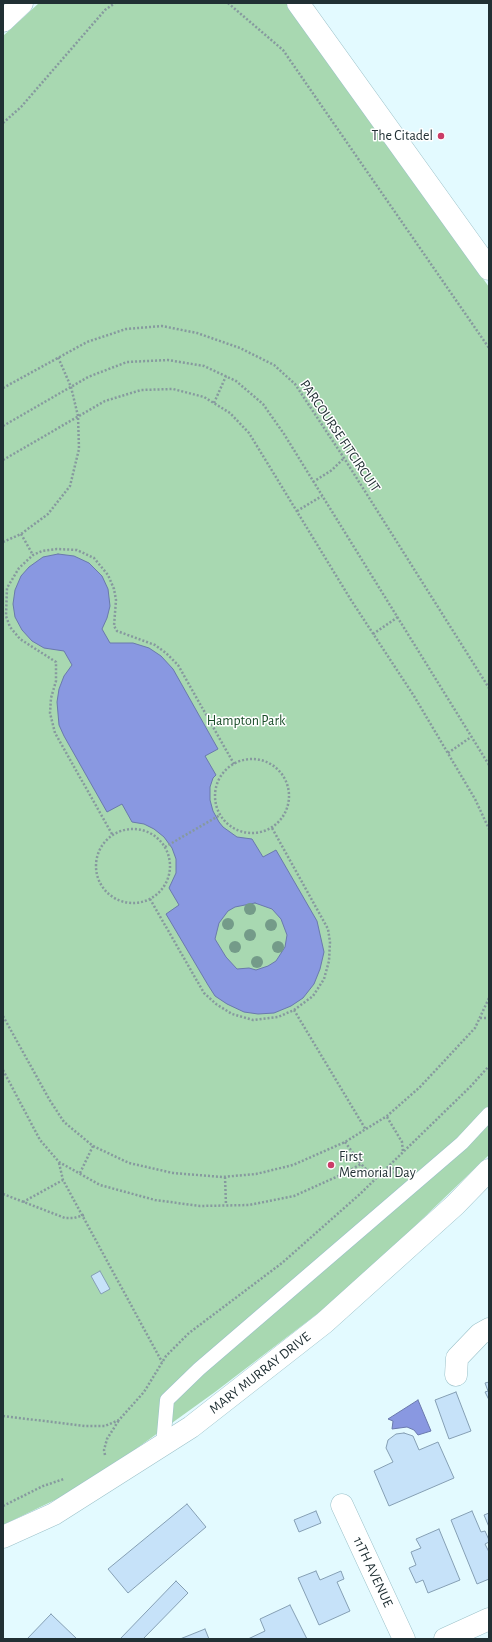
<!DOCTYPE html>
<html>
<head>
<meta charset="utf-8">
<style>
	body { margin:0 }
	#map { position:relative; width:492px; height:1642px; overflow:hidden; background:#e3faff; font-family:"Alegreya Sans",sans-serif }
	canvas { display:block }
	.frame { position:absolute; inset:0; border:4px solid #213034; pointer-events:none }
</style>
</head>
<body>
<div id="map">
<canvas width="492" height="1642"></canvas>
<div class="frame"></div>
</div>
<script>
const c = document.querySelector('canvas').getContext('2d');
c.lineJoin = 'round';
function fillPath(path, color) { c.fillStyle = color; c.fill(path, 'evenodd'); }
const toPath = rows => new Path2D(rows.map(r => 'M' + r).join(''));
function strokePath(path, color, width, dash) { c.strokeStyle = color; c.lineWidth = width; c.lineCap = dash ? 'butt' : 'round'; c.setLineDash(dash || []); c.stroke(path); }
function drawText(font, color, halo, rows, align = 'center') {
  c.font = font + ' "Alegreya Sans",sans-serif'; c.lineWidth = 3; c.setLineDash([]); c.textBaseline = 'middle'; c.strokeStyle = halo; c.fillStyle = color; for (const [text, x, y, turn = 0] of rows) {
    c.save(); c.translate(x, y); c.rotate((+turn || 0) * Math.PI / 180); c.textAlign = isNaN(turn) ? turn : align; if (halo) c.strokeText(text, 0, 0); c.fillText(text, 0, 0); c.restore();
  }
}
fillPath(toPath([
	[39,3,288,3,489,287,489,1155,387,1253,325,1308,215,1392,126,1456,59,1498,3,1525,3,36]
]), '#a8d8b1');
const water = toPath([
	[58,554,74,556,89,563,102,576,108,589,110,606,107,618,102,629,110,643,133,643,149,648,161,656,173,669,218,749,205,756,216,775,213,778,210,787,210,800,213,811,219,822,223,827,237,837,252,839,263,857,276,850,317,921,324,952,320,969,314,984,303,998,291,1006,274,1013,258,1014,244,1012,227,1004,215,996,208,985,166,914,179,905,169,888,176,873,176,859,172,848,164,837,154,829,144,824,132,822,122,804,107,812,64,736,59,725,57,702,59,689,64,676,72,665,64,651,44,648,32,641,22,630,15,617,13,604,15,590,21,576,29,567,43,557,58,554],
	[255,903,272,909,281,919,287,935,285,947,276,961,268,966,256,970,249,968,237,969,226,957,215,939,219,923,228,911,235,907,255,903],
	[418,1400,431,1431,418,1435,414,1430,407,1427,392,1429,393,1421,388,1419,418,1400]
]);
fillPath(water, '#8998e1');
strokePath(water, '#6a79ad', 1);
const building = toPath([
	[100,1271,110,1289,101,1294,91,1276,100,1271],
	[489,1382,489,1400,485,1392,488,1391,485,1383,489,1382],
	[456,1392,471,1431,449,1439,435,1400,456,1392],
	[404,1433,413,1436,419,1450,438,1442,454,1478,389,1506,374,1471,393,1462,386,1448,388,1440,396,1434,404,1433],
	[187,1504,206,1527,128,1593,108,1569,187,1504],
	[316,1511,321,1523,299,1532,294,1520,316,1511],
	[472,1511,481,1532,485,1531,489,1540,489,1542,485,1544,489,1552,489,1579,477,1584,451,1520,472,1511],
	[489,1513,489,1527,484,1515,489,1513],
	[439,1529,460,1580,428,1593,423,1580,416,1583,409,1568,416,1565,411,1552,421,1548,416,1539,439,1529],
	[316,1571,320,1580,341,1571,344,1579,337,1582,350,1611,319,1625,298,1578,316,1571],
	[176,1581,188,1593,143,1639,120,1639,176,1581],
	[290,1605,307,1639,248,1639,265,1631,260,1619,290,1605],
	[51,1614,77,1639,27,1639,51,1614],
	[205,1629,209,1639,180,1639,205,1629]
]);
fillPath(building, '#c6e2f9');
strokePath(building, '#859fb4', 1);
const service = toPath([
	[163,1445,167,1400,199,1369,462,1143,489,1114]
]);
const minor = toPath([
	[298,3,489,269],
	[3,21,22,3],
	[456,1375,457,1358,480,1334,489,1329],
	[342,1505,404,1639],
	[3,1537,54,1514,191,1427,324,1323,455,1205,489,1170],
	[445,1639,489,1619]
]);
strokePath(service, '#9bc1c9', 15);
strokePath(minor, '#9bc1c9', 23);
strokePath(toPath([
	[228,3,283,50,489,348],
	[3,123,21,107,105,10,115,3],
	[3,388,87,342,126,329,162,326,197,333,240,348,274,365,295,384,344,458,489,688],
	[214,403,226,376],
	[3,426,88,377,127,362,168,360,204,366,236,381,263,404,284,434,489,765],
	[3,460,105,401,141,390,173,389,204,397,230,413,249,433,351,600,414,696,475,799,489,829],
	[313,482,332,470,344,458],
	[297,511,322,496],
	[21,534,33,555],
	[3,542,21,534,48,514,70,486,79,449,78,416,71,387,58,357],
	[373,634,398,617],
	[448,753,471,737],
	'215 796a37 37 0 1 1 74 0a37 37 0 1 1-74 0Z',
	'96 866a37 37 0 1 1 74 0a37 37 0 1 1-74 0Z',
	[112,834,55,733,50,713,51,698,56,681,56,662,20,639,10,627,6,616,7,588,19,568,33,555,42,551,57,549,77,550,94,558,108,575,114,589,116,600,114,626,117,631,155,645,166,653,178,665,234,764],
	[165,847,220,815],
	[150,899,204,993,216,1004,232,1014,253,1020,278,1017,294,1010,313,996,324,979,329,961,330,942,328,929,272,828],
	[294,1010,366,1130],
	[3,1016,49,1099,64,1122,93,1146,129,1163,173,1173,222,1177,256,1174,293,1165,345,1142,387,1116,420,1087,475,1028,489,998],
	[480,1018,489,1018],
	[3,1070,40,1140,59,1162,100,1185,155,1200,200,1206,249,1205,294,1196,345,1173,361,1164,370,1173,379,1176],
	[387,1117,402,1142,403,1152],
	[345,1142,361,1164],
	[59,1163,63,1180,162,1362],
	[390,1165,394,1169,395,1175],
	[80,1173,93,1146],
	[225,1177,226,1205],
	[3,1194,65,1218,74,1218,84,1215],
	[23,1202,63,1180],
	[3,1416,85,1426,105,1426,119,1420,144,1392,166,1356,189,1333,282,1263,360,1194,471,1086,489,1066],
	[105,1455,104,1450,107,1439,119,1420],
	[3,1506,43,1486,64,1479]
]), '#86999e', 2.5, [2, 2]);
strokePath(service, '#fff', 14);
strokePath(minor, '#fff', 22);
c.fillStyle = '#749b89';
for (const [x, y] of [
	[250,909],
	[228,924],
	[271,925],
	[250,935],
	[235,947],
	[278,947],
	[257,962]
]) { c.beginPath(); c.arc(x, y, 6, 0, 2 * Math.PI); c.fill(); }
for (const [x, y, r, color] of [
	[441,136,4,"#ca3c67"],
	[331,1165,4,"#ca3c67"]
]) { const dot = new Path2D(); dot.arc(x, y, r, 0, 2 * Math.PI); c.fillStyle = color; c.fill(dot); strokePath(dot, '#fff', 1.5); }
drawText('14px', '#213034', '#fff', [
	["The Citadel",433,136],
	["First",339,1157,"left"],
	["Memorial Day",339,1173,"left"]
], 'right');
drawText('14px', '#213034', '#fff', [
	["PARCOURSE FITCIRCUIT",340,436,56],
	["MARY MURRAY DRIVE",260,1373,-38],
	["11TH AVENUE",373,1572,65]
]);
drawText('14px', '#194d28', '#fff', [
	["Hampton Park",246,721]
]);
</script>
</body>
</html>
